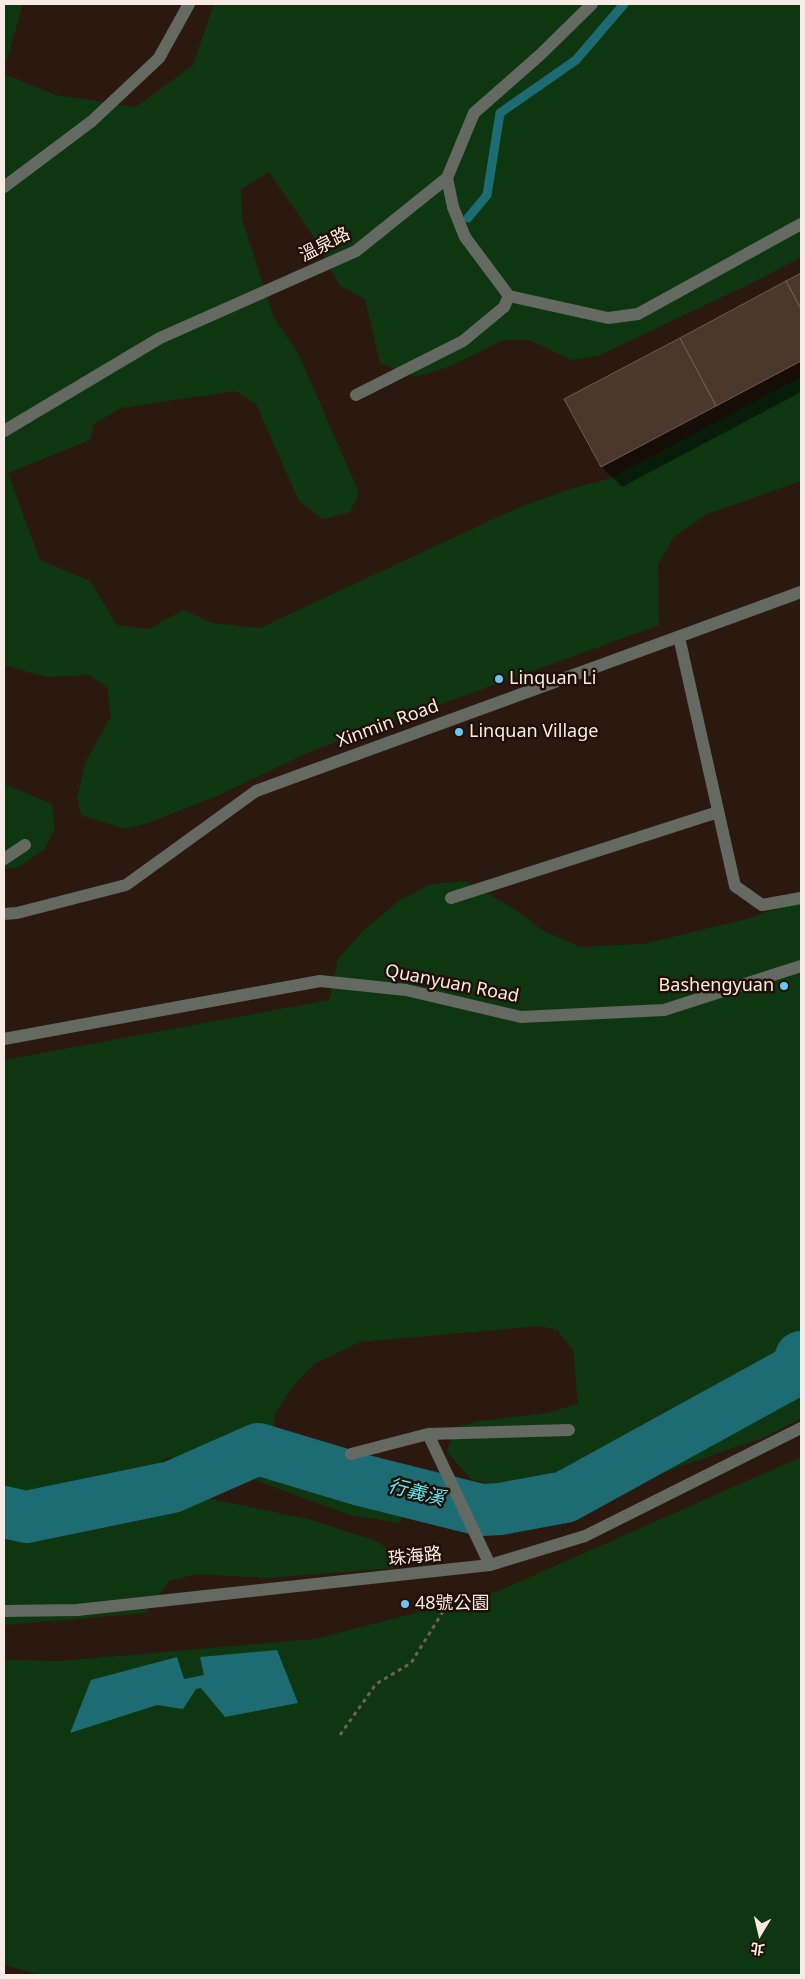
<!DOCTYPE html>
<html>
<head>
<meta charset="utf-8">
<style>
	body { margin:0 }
	#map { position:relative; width:805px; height:1979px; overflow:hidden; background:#2b1910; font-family:"Noto Sans","Noto Sans TC",sans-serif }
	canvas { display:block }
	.frame { position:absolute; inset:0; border:5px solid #f8eae4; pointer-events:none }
	.north { position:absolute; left:735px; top:1909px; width:50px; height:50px; -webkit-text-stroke:4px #211007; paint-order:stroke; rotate:189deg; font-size:14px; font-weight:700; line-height:20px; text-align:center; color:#f8eae4 }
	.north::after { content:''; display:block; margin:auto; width:18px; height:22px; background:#f8eae4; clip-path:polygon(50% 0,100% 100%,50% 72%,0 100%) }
</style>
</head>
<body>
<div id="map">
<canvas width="805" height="1979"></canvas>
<div class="frame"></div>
<div class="north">北</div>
</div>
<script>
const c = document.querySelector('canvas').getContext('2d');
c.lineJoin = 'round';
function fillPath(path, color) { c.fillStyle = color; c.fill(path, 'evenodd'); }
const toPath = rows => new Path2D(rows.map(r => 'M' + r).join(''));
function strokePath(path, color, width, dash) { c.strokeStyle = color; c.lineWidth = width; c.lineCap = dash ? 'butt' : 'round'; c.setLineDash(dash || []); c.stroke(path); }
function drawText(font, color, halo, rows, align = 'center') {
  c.font = font + ' "Noto Sans","Noto Sans TC",sans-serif'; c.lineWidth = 5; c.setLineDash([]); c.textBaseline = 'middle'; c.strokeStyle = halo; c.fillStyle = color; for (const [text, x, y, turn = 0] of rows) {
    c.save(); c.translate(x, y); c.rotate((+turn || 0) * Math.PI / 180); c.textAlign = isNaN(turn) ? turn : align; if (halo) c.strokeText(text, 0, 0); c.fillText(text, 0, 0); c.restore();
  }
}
fillPath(toPath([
	[4,4,23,4,4,69],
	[214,4,801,4,801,257,764,277,598,356,572,360,529,340,504,340,450,366,416,377,380,363,365,299,340,286,315,239,269,172,241,189,242,219,274,318,299,355,359,493,350,512,323,519,299,501,256,404,235,391,121,408,94,424,90,440,8,473,40,560,90,581,117,625,149,629,183,610,212,623,260,628,515,509,573,488,611,478,801,377,801,481,705,515,673,538,658,565,659,625,309,752,219,795,148,823,125,829,81,815,77,798,85,763,111,716,107,687,89,675,46,677,4,665,4,74,56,95,136,107,193,65],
	[4,784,52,804,55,827,45,849,17,868,4,869],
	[465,881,513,908,542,930,580,947,643,944,747,919,801,899,801,1418,765,1437,627,1485,547,1484,514,1487,472,1480,447,1452,455,1427,480,1421,547,1413,578,1404,573,1350,557,1330,540,1326,360,1342,314,1364,291,1388,274,1416,275,1432,286,1444,348,1466,387,1477,405,1506,400,1523,350,1515,195,1458,165,1458,150,1478,211,1499,308,1519,374,1540,403,1558,395,1568,268,1578,198,1574,169,1581,146,1613,4,1625,4,1060,329,1000,338,959,364,930,400,900,431,884],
	[801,1457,801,1975,41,1975,4,1965,4,1660,61,1661,315,1639,496,1592]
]), '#0e3711');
fillPath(toPath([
	[277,1650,298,1703,225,1717,201,1688,196,1689,183,1709,157,1705,70,1733,91,1680,177,1657,184,1679,204,1675,200,1657]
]), '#1d6c73');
fillPath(toPath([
	[801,275,801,392,622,487,602,467,566,400]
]), '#0007');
strokePath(toPath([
	[468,218,487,195,500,113,576,60,624,4]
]), '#1d6c73', 9);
strokePath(toPath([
	[4,1512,26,1517,172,1487,258,1449,361,1480,481,1510,500,1509,565,1497,796,1370,801,1357]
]), '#1d6c73', 52);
const building = toPath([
	[801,273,801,309,786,281,801,273],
	[786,281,801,309,801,361,716,406,680,338,786,281],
	[680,338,716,406,601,467,564,399,680,338]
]);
fillPath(building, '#4c372d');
strokePath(building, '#715a50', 1);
strokePath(toPath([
	[340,1735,376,1684,411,1663,444,1610,445,1592]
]), '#716058', 3, [4, 4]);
strokePath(toPath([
	[447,178,453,207,465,237,509,296,608,318,638,314,801,224],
	[4,187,92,121,159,58,189,4],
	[356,395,463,341,504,307,509,296],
	[4,431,160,338,356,251,447,178,474,113,540,55,592,4],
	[679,637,735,886,762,905,801,898],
	[4,859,25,845],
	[451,898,718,812],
	[4,914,17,913,126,885,256,791,801,592],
	[4,1039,320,981,406,990,521,1017,664,1010,801,966],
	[428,1434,490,1565],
	[351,1454,428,1434,569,1430],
	[4,1611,77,1610,490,1565,585,1536,801,1428]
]), '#646a61', 12);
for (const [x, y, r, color] of [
	[499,679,5,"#68c4f0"],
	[459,732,5,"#68c4f0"],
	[784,986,5,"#68c4f0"],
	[405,1604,5,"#68c4f0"]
]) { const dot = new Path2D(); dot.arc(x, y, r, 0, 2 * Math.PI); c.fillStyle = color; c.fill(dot); strokePath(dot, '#211007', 2); }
drawText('18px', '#f8eae4', '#211007', [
	["溫泉路",325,245,-27],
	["Xinmin Road",388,724,-20],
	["Quanyuan Road",452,984,11],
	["珠海路",415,1557,-6]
]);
drawText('18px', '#f8eae4', '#211007', [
	["Linquan Li",509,679],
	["Linquan Village",469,732],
	["Bashengyuan",774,986,"right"],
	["48號公園",415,1604]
], 'left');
drawText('italic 19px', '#5eecf9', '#211007', [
	["行義溪",416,1493,14]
]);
</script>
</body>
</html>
